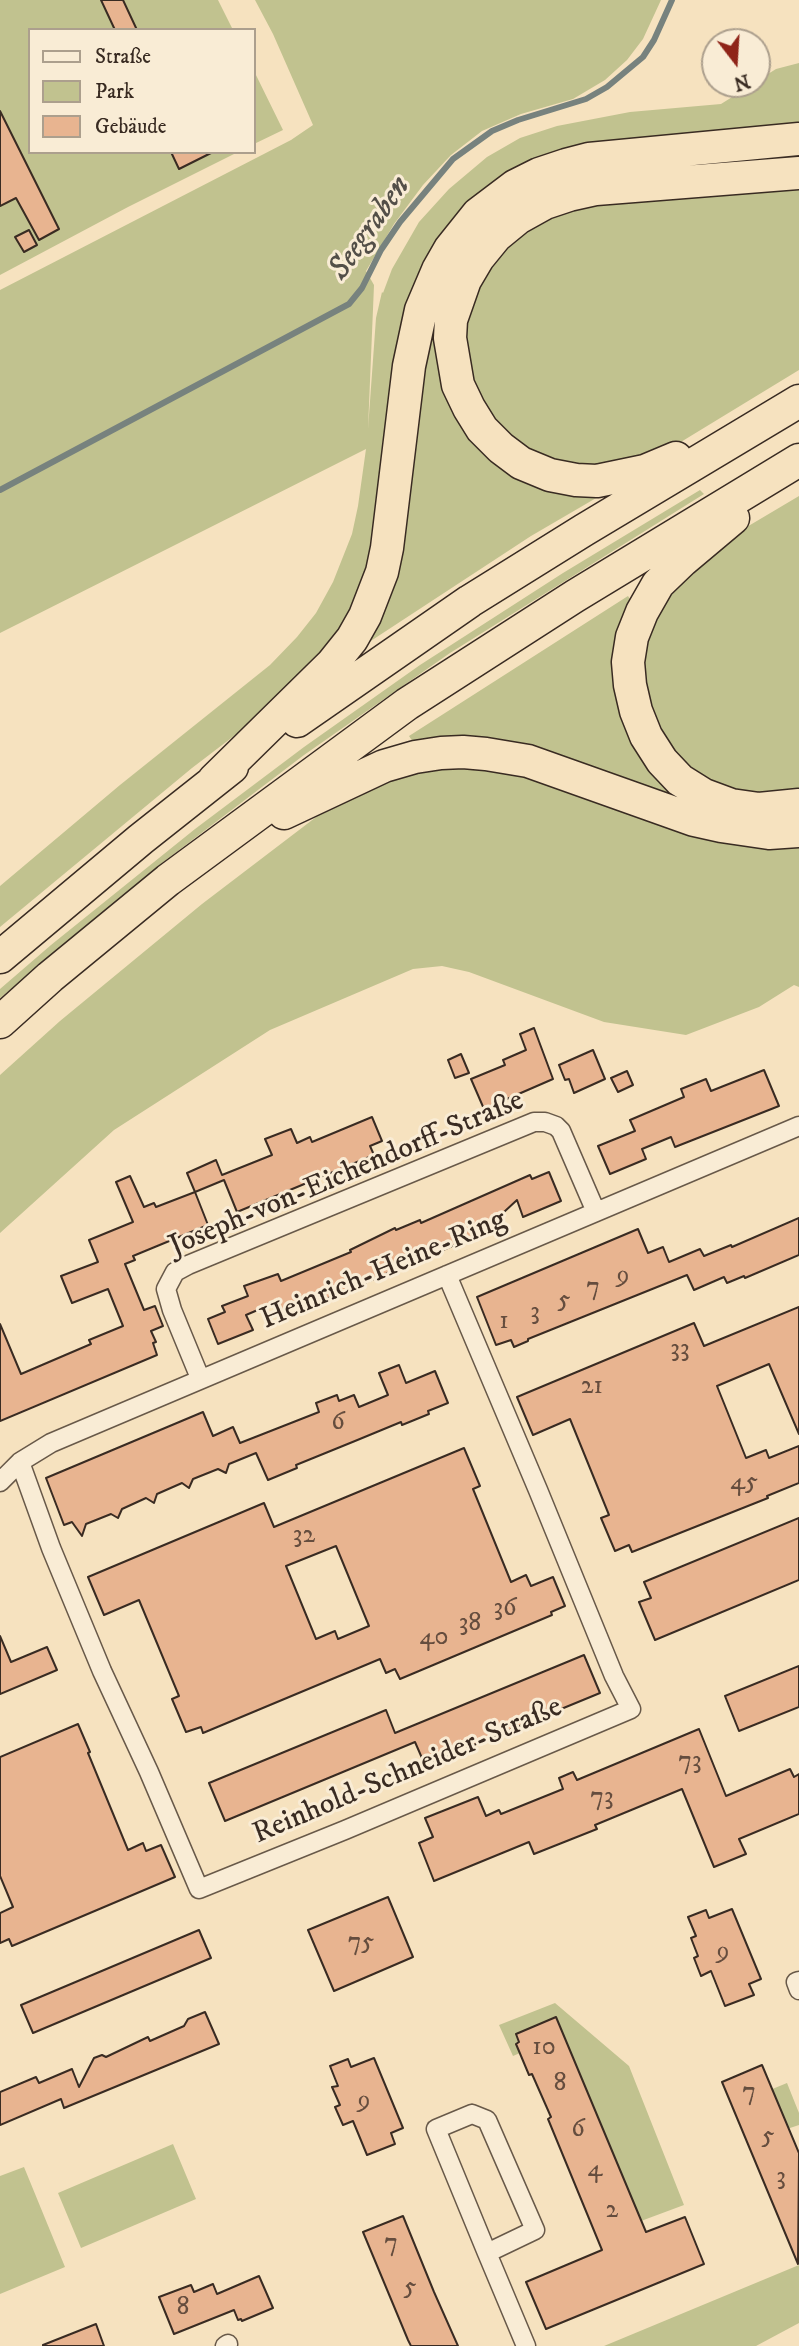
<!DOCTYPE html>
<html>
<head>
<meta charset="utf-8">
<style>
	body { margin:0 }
	#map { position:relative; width:799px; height:2346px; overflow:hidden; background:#f6e2bf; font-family:"IM FELL DW Pica",serif }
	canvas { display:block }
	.legend { position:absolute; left:28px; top:28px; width:228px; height:126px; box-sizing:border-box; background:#f9ecd5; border:2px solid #ac9f8d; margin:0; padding:9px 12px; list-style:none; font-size:21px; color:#392b22 }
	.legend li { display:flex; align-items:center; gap:14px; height:35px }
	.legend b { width:35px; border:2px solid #ac9f8d }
	.north { position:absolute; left:701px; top:28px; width:70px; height:70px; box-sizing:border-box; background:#f9ecd5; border:2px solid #ac9f8d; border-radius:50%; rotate:163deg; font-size:19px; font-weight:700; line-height:28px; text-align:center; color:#392b22 }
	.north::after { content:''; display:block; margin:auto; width:24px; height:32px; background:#8f2418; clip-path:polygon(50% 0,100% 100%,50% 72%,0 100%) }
</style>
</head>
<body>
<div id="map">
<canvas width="799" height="2346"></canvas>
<ul class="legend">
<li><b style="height:9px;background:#f9ecd5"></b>Straße</li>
<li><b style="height:19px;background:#c1c28f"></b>Park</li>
<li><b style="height:19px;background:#e8b490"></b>Gebäude</li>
</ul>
<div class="north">N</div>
</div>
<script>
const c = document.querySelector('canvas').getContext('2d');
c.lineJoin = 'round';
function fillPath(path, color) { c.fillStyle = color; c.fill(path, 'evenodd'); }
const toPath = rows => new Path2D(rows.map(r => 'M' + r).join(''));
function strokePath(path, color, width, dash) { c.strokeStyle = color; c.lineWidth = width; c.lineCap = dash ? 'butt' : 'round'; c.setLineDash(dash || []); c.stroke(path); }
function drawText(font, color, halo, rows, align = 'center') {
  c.font = font + ' "IM FELL DW Pica",serif'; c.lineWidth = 6; c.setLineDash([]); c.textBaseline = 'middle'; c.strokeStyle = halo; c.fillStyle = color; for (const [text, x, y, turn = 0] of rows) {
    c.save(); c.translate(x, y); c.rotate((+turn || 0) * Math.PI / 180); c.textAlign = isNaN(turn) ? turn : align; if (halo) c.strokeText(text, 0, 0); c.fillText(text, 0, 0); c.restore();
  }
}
fillPath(toPath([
	[0,0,218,0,233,30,30,30,30,152,238,152,128,207,0,275],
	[255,0,661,0,643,39,627,60,605,80,573,99,521,114,482,131,451,155,423,185,394,224,366,271,374,285,368,429,376,318,382,292,383,293,392,269,419,222,449,189,487,157,520,138,557,126,630,112,721,104,753,84,757,84,757,81,776,69,799,63,799,131,581,150,450,231,378,543,343,634,264,713,192,768,0,927,0,886,120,785,270,665,297,637,316,613,333,582,352,534,358,506,366,449,0,633,0,290,291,140,313,125,273,34],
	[254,71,283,130,254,144],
	[799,148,799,155,616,171,565,180,543,188,517,201,486,230,456,274,447,296,442,323,441,340,446,372,462,415,470,433,481,444,516,472,551,487,603,494,531,536,357,650,383,597,395,559,421,347,429,314,456,259,486,220,513,196,531,186,581,170],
	[799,188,799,370,671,448,608,468,546,462,505,436,475,395,462,330,474,286,518,233,558,214,592,205],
	[700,490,704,494,450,653,304,755,162,863,0,998,0,989,51,945,195,829,304,747,420,665,563,573],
	[799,496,799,793,785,796,724,789,690,771,666,742,649,710,642,685,643,645,655,609,708,550],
	[628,596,632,602,645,755,782,821,413,742,409,736],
	[462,762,799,840,799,987,794,985,759,1007,686,1035,604,1022,469,972,442,966,413,969,270,1030,114,1130,0,1233,0,1075,60,1021,202,904,345,795,360,785],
	[555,2003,629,2066,684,2205,641,2221,556,2018,516,2034,519,2042,516,2044,520,2053,513,2056,499,2025],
	[787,2083,799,2113,799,2125,787,2129,770,2090],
	[173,2144,196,2199,81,2248,58,2193],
	[24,2167,65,2267,0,2294,0,2176],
	[799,2265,799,2323,756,2346,604,2346]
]), '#c1c28f');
strokePath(toPath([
	[0,490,349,304,362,288,381,250,400,222,453,159,492,131,518,120,586,99,607,87,643,57,654,40,672,0]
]), '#77827e', 6);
const building = toPath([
	[101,0,123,0,137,30,115,30,101,0],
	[0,111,59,229,39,240,16,198,0,206,0,111],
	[171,152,213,152,179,169,171,152],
	[29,230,37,245,24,252,15,237,29,230],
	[534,1028,553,1079,484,1109,471,1079,505,1065,503,1060,526,1050,520,1034,534,1028],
	[593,1050,605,1079,574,1093,569,1079,565,1080,559,1065,593,1050],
	[461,1054,469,1073,455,1078,448,1060,461,1054],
	[764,1070,779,1106,675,1147,671,1137,642,1149,646,1159,610,1174,598,1146,635,1131,630,1120,684,1097,681,1089,706,1079,711,1091,764,1070],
	[627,1071,633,1085,618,1092,611,1078,627,1071],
	[372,1117,382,1141,370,1146,374,1155,237,1212,224,1180,195,1192,187,1173,216,1160,222,1175,272,1155,265,1139,291,1129,297,1143,310,1137,312,1142,372,1117],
	[549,1172,561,1201,523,1217,517,1200,491,1224,493,1229,281,1318,274,1303,246,1315,253,1330,218,1344,208,1319,225,1312,222,1306,248,1296,244,1286,278,1274,281,1281,351,1252,350,1250,395,1228,396,1230,420,1220,421,1223,530,1175,532,1179,549,1172],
	[130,1176,144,1207,154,1203,156,1207,195,1192,208,1225,133,1256,135,1260,125,1264,144,1310,155,1306,163,1326,151,1331,156,1342,153,1343,157,1355,0,1421,0,1324,21,1374,91,1344,89,1340,123,1326,108,1289,72,1303,61,1276,98,1262,89,1240,133,1222,116,1182,130,1176],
	[799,1218,799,1255,745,1278,744,1276,727,1283,724,1277,694,1290,687,1275,528,1339,528,1341,514,1347,511,1340,496,1345,477,1297,638,1229,648,1253,663,1247,669,1262,700,1249,704,1256,731,1245,732,1247,799,1218],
	[799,1307,799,1434,769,1364,717,1386,746,1458,766,1450,769,1458,799,1446,799,1483,767,1496,768,1498,632,1552,629,1545,615,1551,601,1518,609,1515,570,1419,533,1435,517,1397,694,1323,704,1346,799,1307],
	[399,1365,406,1383,435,1371,448,1403,428,1411,429,1414,402,1425,401,1422,355,1441,296,1465,297,1468,268,1480,256,1453,229,1464,226,1473,218,1469,193,1479,189,1488,182,1483,157,1494,154,1503,146,1498,122,1509,118,1518,111,1514,86,1524,82,1536,72,1522,64,1525,46,1478,203,1412,213,1436,233,1427,240,1443,319,1412,316,1403,337,1395,339,1401,354,1395,359,1407,388,1395,379,1373,399,1365],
	[464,1448,480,1486,473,1489,511,1582,526,1575,531,1586,553,1577,565,1606,551,1612,552,1615,400,1679,395,1669,386,1673,380,1659,203,1733,201,1727,186,1732,172,1699,179,1696,139,1600,104,1615,88,1577,264,1503,274,1527,464,1448],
	[336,1546,369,1626,338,1639,335,1631,316,1639,286,1566,336,1546],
	[799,1518,799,1580,655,1640,639,1602,651,1598,644,1582,799,1518],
	[0,1636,11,1662,47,1647,57,1670,0,1694,0,1636],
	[584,1655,600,1693,425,1765,415,1742,225,1821,209,1783,386,1710,395,1733,584,1655],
	[799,1666,799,1707,739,1731,725,1696,799,1666],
	[78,1724,90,1752,88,1753,128,1850,143,1843,146,1851,161,1845,175,1877,12,1946,9,1939,0,1943,0,1913,13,1907,0,1876,0,1757,78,1724],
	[699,1729,726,1796,790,1769,794,1777,799,1774,799,1814,739,1839,746,1854,714,1867,682,1789,595,1825,597,1829,534,1854,529,1842,434,1881,419,1843,433,1837,425,1818,478,1797,486,1816,499,1810,501,1814,563,1789,559,1778,573,1772,577,1780,699,1729],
	[388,1897,413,1957,334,1991,308,1930,388,1897],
	[732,1909,761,1979,749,1984,754,1995,725,2006,711,1971,701,1976,694,1958,698,1956,691,1938,696,1936,688,1917,706,1910,709,1918,732,1909],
	[199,1930,211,1958,33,2033,21,2005,199,1930],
	[205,2012,219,2044,64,2108,61,2099,0,2125,0,2092,36,2077,39,2083,72,2069,79,2087,94,2058,102,2055,106,2057,148,2037,150,2041,184,2026,188,2019,205,2012],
	[556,2017,646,2232,685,2217,704,2264,546,2329,526,2282,602,2250,548,2119,551,2117,532,2074,529,2075,516,2044,519,2042,516,2034,556,2017],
	[374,2058,403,2128,391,2133,395,2144,367,2155,353,2121,343,2125,335,2107,340,2105,332,2087,338,2086,330,2066,348,2059,351,2067,374,2058],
	[762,2065,799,2153,798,2264,722,2082,762,2065],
	[403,2216,434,2292,458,2346,411,2346,408,2340,363,2232,403,2216],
	[259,2276,273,2308,242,2321,241,2319,238,2320,234,2310,174,2334,159,2297,191,2285,194,2292,213,2284,217,2294,259,2276],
	[96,2324,104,2346,43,2346,43,2345,96,2324]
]);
fillPath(building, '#e8b490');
strokePath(building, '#392b22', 2);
const minor = toPath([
	[200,1378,172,1310,166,1289,175,1272,188,1265,534,1122,545,1122,556,1126,561,1131,596,1212],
	[20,1462,51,1548,102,1671,149,1772,199,1889,345,1830,631,1709,614,1676,538,1490,447,1275],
	[0,1482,20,1462,51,1443,799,1126],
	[799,1981,796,1982,799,1990],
	[472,2114,487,2120,535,2230,487,2253,436,2129,472,2114],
	[487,2253,526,2346],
	[225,2346,228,2344]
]);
const motorway = toPath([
	[676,458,645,471,597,481,576,480,550,475,521,463,501,448,482,429,469,408,458,385,450,338,451,320,465,280,478,258,496,236,518,218,545,203,569,195,596,189,799,173],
	[733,518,683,560,658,584,642,612,632,637,628,662,630,685,636,711,646,736,662,761,680,780,704,795,731,805,759,809,799,805],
	[297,721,470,601,584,530,799,401],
	[214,780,332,664,352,639,365,616,382,572,387,548,409,366,421,310,438,270,450,249,478,214,515,186,539,174,566,165,589,159,799,139],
	[284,813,384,766,415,757,441,753,463,752,486,754,528,761,694,820,721,826,769,833,799,831],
	[0,957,141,839,232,767],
	[0,1022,50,977,168,880,407,704,575,596,799,460]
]);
strokePath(minor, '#685949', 21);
strokePath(motorway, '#392b22', 35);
strokePath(minor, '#f9ecd5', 18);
strokePath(motorway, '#f6e2bf', 32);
drawText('26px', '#654d3e', null, [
	["9",623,1277],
	["7",593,1289],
	["5",564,1302],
	["3",535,1314],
	["1",504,1323],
	["33",680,1351],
	["21",592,1388],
	["6",338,1424],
	["45",744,1484],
	["32",304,1537],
	["36",505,1610],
	["38",470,1625],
	["40",434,1639],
	["73",690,1763],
	["73",602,1799],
	["75",361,1944],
	["9",723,1953],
	["10",544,2049],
	["8",560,2085],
	["7",749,2094],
	["9",364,2102],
	["6",578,2131],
	["5",768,2138],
	["4",595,2171],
	["3",781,2179],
	["2",612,2212],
	["7",391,2245],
	["5",410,2289],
	["8",183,2309]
]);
drawText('30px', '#392b22', '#f9ecd5', [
	["Joseph-von-Eichendorff-Straße",347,1175,-23],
	["Heinrich-Heine-Ring",384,1271,-23],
	["Reinhold-Schneider-Straße",408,1772,-23]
]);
drawText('italic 32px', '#534f48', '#f9ecd5', [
	["Seegraben",371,229,-55]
]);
</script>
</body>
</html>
